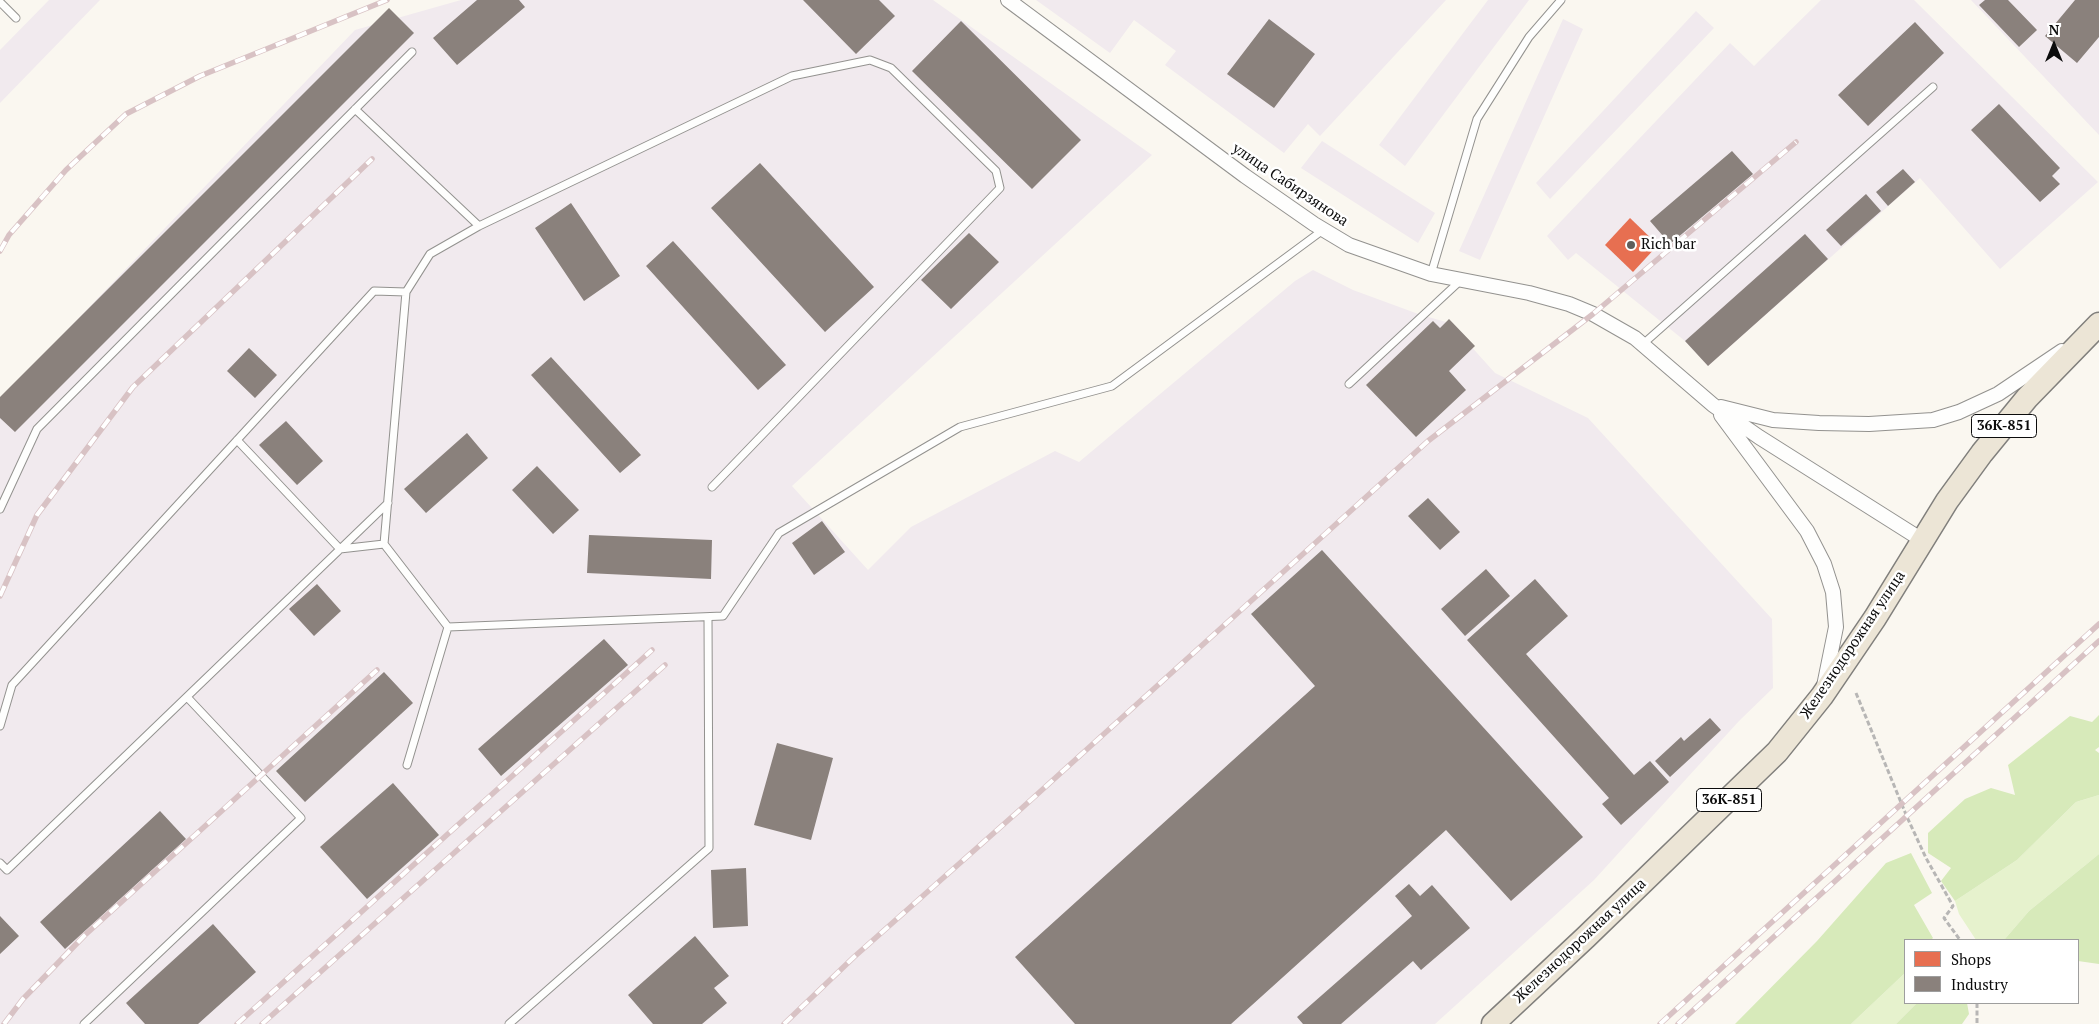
<!DOCTYPE html>
<html>
<head>
<meta charset="utf-8">
<style>
	body { margin:0 }
	#map { position:relative; width:2099px; height:1024px; overflow:hidden; background:#faf7f0; font-family:"PT Serif",serif }
	canvas { display:block }
	.legend { position:absolute; left:1904px; top:939px; width:175px; height:65px; box-sizing:border-box; background:#fff; border:1px solid #9e9e9e; margin:0; padding:6px 9px; list-style:none; font-size:15px; color:#0c0c0c }
	.legend li { display:flex; align-items:center; gap:10px; height:25px }
	.legend b { width:25px; border:1px solid #9e9e9e }
	.north { position:absolute; left:2029px; top:20px; width:50px; height:50px; -webkit-text-stroke:4px #fff; paint-order:stroke; rotate:0deg; font-size:14px; font-weight:700; line-height:20px; text-align:center; color:#0c0c0c }
	.north::after { content:''; display:block; margin:auto; width:18px; height:22px; background:#0c0c0c; clip-path:polygon(50% 0,100% 100%,50% 72%,0 100%) }
</style>
</head>
<body>
<div id="map">
<canvas width="2099" height="1024"></canvas>
<ul class="legend">
<li><b style="height:14px;background:#e76f51"></b>Shops</li>
<li><b style="height:14px;background:#8a817c"></b>Industry</li>
</ul>
<div class="north">N</div>
</div>
<script>
const c = document.querySelector('canvas').getContext('2d');
c.lineJoin = 'round';
function fillPath(path, color) { c.fillStyle = color; c.fill(path, 'evenodd'); }
const toPath = rows => new Path2D(rows.map(r => 'M' + r).join(''));
function strokePath(path, color, width, dash) { c.strokeStyle = color; c.lineWidth = width; c.lineCap = dash ? 'butt' : 'round'; c.setLineDash(dash || []); c.stroke(path); }
function drawText(font, color, halo, rows, align = 'center') {
  c.font = font + ' "PT Serif",serif'; c.lineWidth = 5; c.setLineDash([]); c.textBaseline = 'middle'; c.strokeStyle = halo; c.fillStyle = color; for (const [text, x, y, turn = 0] of rows) {
    c.save(); c.translate(x, y); c.rotate((+turn || 0) * Math.PI / 180); c.textAlign = isNaN(turn) ? turn : align; if (halo) c.strokeText(text, 0, 0); c.fillText(text, 0, 0); c.restore();
  }
}
fillPath(toPath([
	[49,0,100,0,0,103,0,50],
	[461,0,933,0,1152,155,792,486,868,570,911,527,1055,451,1079,462,1295,281,1313,270,1353,290,1421,315,1450,323,1495,373,1588,418,1772,619,1773,688,1739,721,1594,880,1435,1024,0,1024,0,400,355,30],
	[1036,0,1446,0,1320,136,1308,124,1284,153,1165,65,1176,51,1134,20,1110,53],
	[1488,0,1529,0,1405,166,1379,145],
	[1821,0,1914,0,2098,182,2000,269,1920,178,1708,366,1685,341,1576,253,1568,260,1547,236,1730,43,1754,66],
	[1971,0,2099,0,2099,135],
	[1696,11,1714,28,1550,199,1536,183],
	[1563,19,1583,29,1480,260,1459,251],
	[1322,141,1435,213,1418,243,1301,168]
]), '#f1eaee');
fillPath(toPath([
	[2099,795,2099,854,2029,911,2004,940,1976,940,1959,914,1955,901,2017,860,2076,802],
	[1905,973,1905,1003,1917,1003,1896,1024,1851,1024]
]), '#e6f2cd');
fillPath(toPath([
	[2099,715,2099,747,2095,750,2099,753,2099,795,2076,802,2017,860,1955,901,1941,881,1951,868,1928,853,1928,833,1965,799,1991,788,2015,795,2008,765,2070,716,2092,722],
	[1911,853,1932,893,1914,905,1933,938,1931,940,1905,940,1905,973,1851,1024,1735,1024,1817,941,1886,863],
	[2099,854,2099,964,2078,961,2078,940,2004,940,2029,911],
	[1917,1003,1967,1003,1969,1014,1962,1024,1896,1024]
]), '#d7eaba');
fillPath(toPath([
	[1630,218,1658,245,1633,272,1605,245]
]), '#e76f51');
fillPath(toPath([
	[477,0,519,0,525,7,457,65,433,38],
	[803,0,879,0,895,16,856,54],
	[1985,0,2008,0,2037,30,2019,47,1979,5],
	[2075,0,2099,0,2099,37,2077,63,2045,36],
	[389,8,414,33,15,432,0,418,0,397],
	[1269,19,1315,54,1274,108,1227,74],
	[961,21,1081,140,1032,189,912,71],
	[1915,22,1944,53,1868,126,1838,95],
	[1999,104,2060,168,2052,176,2060,184,2040,202,1971,130],
	[1732,151,1753,174,1670,244,1650,221],
	[760,163,874,287,825,332,711,208],
	[1903,169,1915,182,1888,206,1876,192],
	[1866,194,1881,211,1841,246,1826,230],
	[571,203,620,276,584,301,535,228],
	[969,233,999,262,951,309,921,280],
	[1805,234,1828,259,1708,366,1685,341],
	[673,241,786,365,758,390,646,266],
	[1449,319,1475,346,1449,371,1466,390,1416,437,1366,385,1433,321,1440,328],
	[249,348,277,375,255,398,227,371],
	[551,357,641,455,620,473,531,375],
	[286,421,323,461,297,485,259,445],
	[467,433,488,458,426,513,404,489],
	[537,466,579,510,553,534,512,490],
	[1428,498,1460,532,1440,550,1408,516],
	[822,521,845,552,814,575,792,543],
	[589,535,712,540,711,579,587,573],
	[1322,550,1583,837,1511,901,1446,830,1231,1024,1075,1024,1015,957,1315,686,1251,614],
	[1486,569,1510,596,1465,636,1441,609],
	[1535,579,1568,616,1526,654,1634,775,1650,761,1669,782,1621,825,1602,804,1609,798,1467,640],
	[317,584,341,611,314,636,289,609],
	[604,639,628,665,501,776,478,749],
	[384,672,413,703,305,802,276,771],
	[1710,718,1721,730,1670,777,1655,761,1681,737,1684,741],
	[777,743,833,758,811,840,754,825],
	[393,783,439,835,367,899,320,847],
	[160,811,186,839,65,949,40,922],
	[746,868,748,926,713,928,711,870],
	[1409,884,1420,896,1432,885,1470,928,1421,970,1413,961,1341,1024,1303,1024,1297,1017,1412,916,1395,896],
	[0,916,19,936,0,954],
	[213,924,256,972,198,1024,145,1024,126,1003],
	[695,936,729,976,714,988,727,1003,702,1024,653,1024,628,995]
]), '#8a817c');
const lane = toPath([
	[0,2,16,18],
	[355,109,479,226],
	[1431,274,1477,119,1529,37,1561,0],
	[1643,344,1933,87],
	[1349,384,1460,281],
	[237,440,340,549,384,544],
	[712,487,1000,188,996,171,891,68,870,60,792,76,479,226,430,254,406,292,384,544,448,627,723,616,779,533,960,427,1112,386,1323,230],
	[0,509,37,429,412,52],
	[0,726,12,685,374,291,406,292],
	[407,765,448,627],
	[0,863,7,870,388,503],
	[84,1024,301,818,187,697],
	[509,1024,709,848,708,617]
]);
const street = toPath([
	[1008,0,1245,176,1314,224,1349,245,1431,274,1529,293,1569,304,1593,314,1635,338,1713,405,1759,437,1922,540],
	[1721,407,1773,420,1819,423,1869,424,1933,420,1959,412,1998,394,2062,351],
	[1721,415,1807,531,1824,564,1833,592,1836,627,1824,686]
]);
const primary = toPath([
	[1493,1024,1586,937,1777,752,1822,696,1875,618,1947,501,1982,453,2027,398,2099,324]
]);
strokePath(lane, '#93928f', 9);
strokePath(street, '#93928f', 16);
strokePath(primary, '#807f7c', 25);
strokePath(toPath([
	[1856,693,1907,817,1926,858,1953,906,1944,918,1960,940],
	[1977,1003,1977,1024]
]), '#b7b6b5', 3, [5, 2.5]);
strokePath(lane, '#fefefd', 7);
strokePath(street, '#fefefd', 14);
strokePath(primary, '#ece5d6', 22);
const rail = toPath([
	[0,251,9,235,66,170,126,114,200,76,387,0],
	[0,596,37,515,133,387,372,159],
	[4,1024,23,999,85,935,377,670],
	[237,1024,652,650],
	[262,1024,665,665],
	[784,1024,854,957,1022,808,1428,441,1593,314,1796,142],
	[1660,1024,2099,624],
	[1678,1024,2099,641]
]);
strokePath(rail, '#d8c2c4', 5.5);
strokePath(rail, '#fff', 4, [11]);
for (const [x, y, r, color] of [
	[1631,245,5,"#5f5e5c"]
]) { const dot = new Path2D(); dot.arc(x, y, r, 0, 2 * Math.PI); c.fillStyle = color; c.fill(dot); strokePath(dot, '#fff', 2); }
for (const [x, y, w] of [
	[2004,426,65],
	[1729,800,65]
]) { const box = new Path2D(); box.roundRect(x - w / 2, y - 11.5, w, 23, 4); c.fillStyle = '#fff'; c.fill(box); strokePath(box, '#0c0c0c', 1); }
drawText('bold 14px', '#0c0c0c', null, [
	["36К-851",2004,426],
	["36К-851",1729,800]
]);
drawText('15px', '#0c0c0c', '#fff', [
	["улица Сабирзянова",1290,185,34],
	["Железнодорожная улица",1853,645,-56],
	["Железнодорожная улица",1580,941,-43]
]);
drawText('15px', '#0c0c0c', '#fff', [
	["Rich bar",1641,245]
], 'left');
</script>
</body>
</html>
